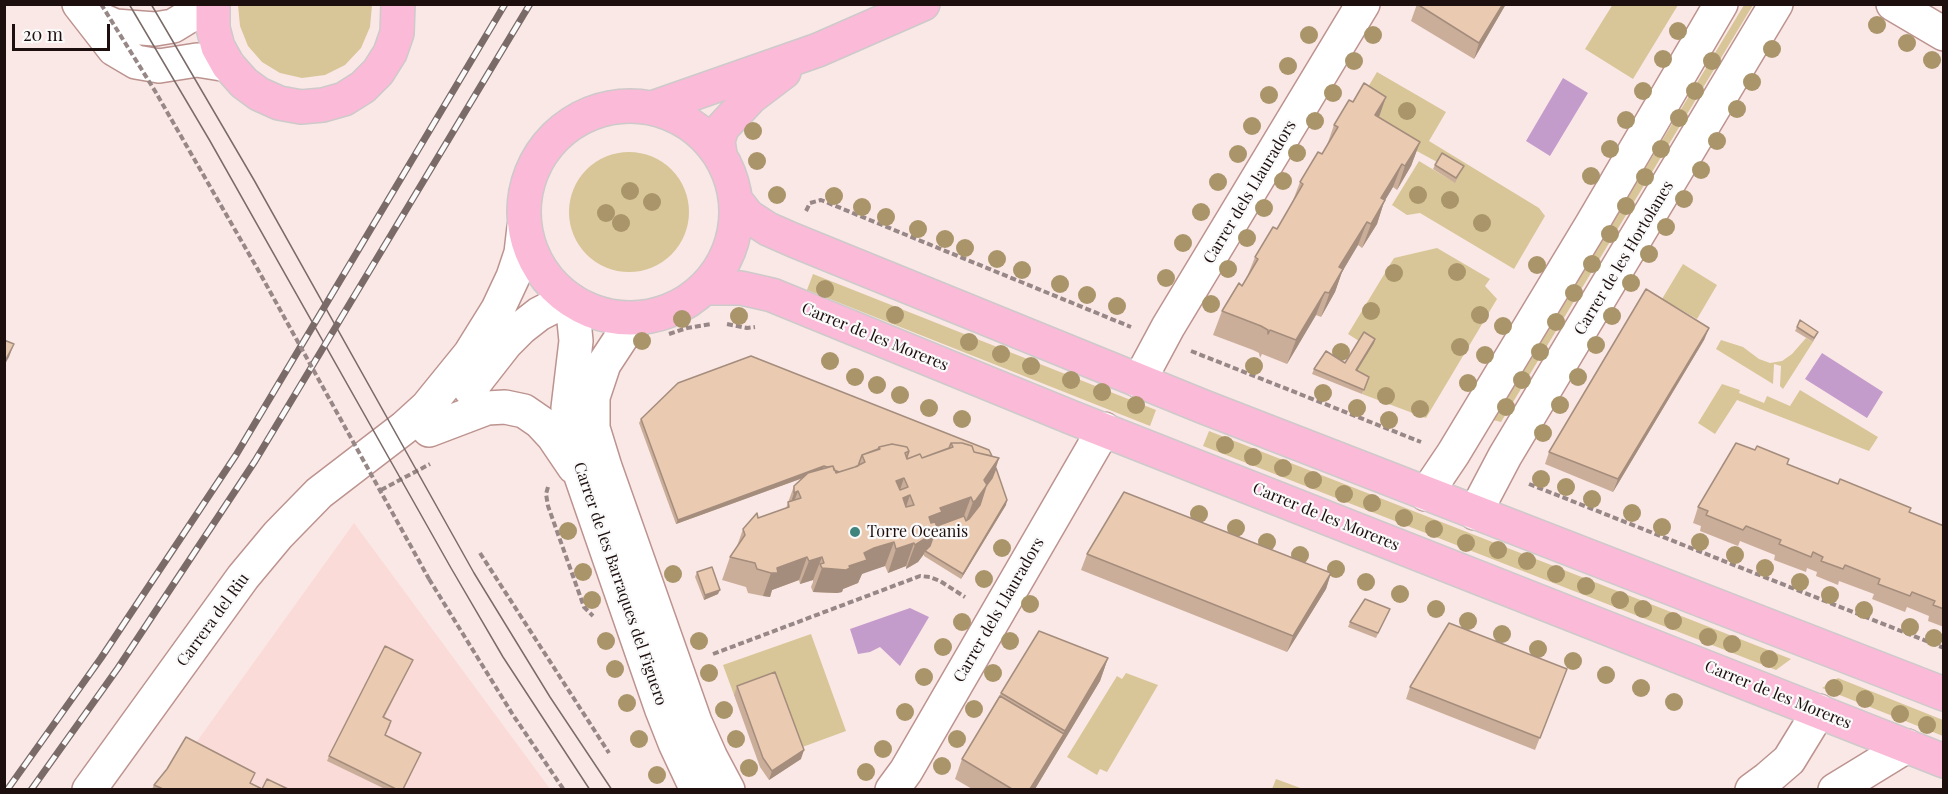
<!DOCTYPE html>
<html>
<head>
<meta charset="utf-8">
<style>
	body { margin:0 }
	#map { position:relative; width:1948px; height:794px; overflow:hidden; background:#fae8e6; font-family:"Playfair Display",serif }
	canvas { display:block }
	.frame { position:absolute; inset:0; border:6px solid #1d0f0e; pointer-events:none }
	.scale { position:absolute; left:12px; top:24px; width:98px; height:27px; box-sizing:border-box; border:3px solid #1d0f0e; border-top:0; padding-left:8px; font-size:18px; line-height:21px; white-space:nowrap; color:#1d0f0e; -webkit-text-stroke:4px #fafafa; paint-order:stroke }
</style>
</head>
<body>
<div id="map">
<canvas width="1948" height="794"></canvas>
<div class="frame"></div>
<div class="scale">20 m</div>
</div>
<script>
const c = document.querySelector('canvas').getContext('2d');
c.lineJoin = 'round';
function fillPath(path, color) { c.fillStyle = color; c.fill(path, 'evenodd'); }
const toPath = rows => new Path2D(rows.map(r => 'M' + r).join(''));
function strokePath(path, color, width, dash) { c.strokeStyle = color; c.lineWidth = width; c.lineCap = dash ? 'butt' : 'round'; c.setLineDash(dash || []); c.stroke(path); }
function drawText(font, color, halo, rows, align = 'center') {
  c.font = font + ' "Playfair Display",serif'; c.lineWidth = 4.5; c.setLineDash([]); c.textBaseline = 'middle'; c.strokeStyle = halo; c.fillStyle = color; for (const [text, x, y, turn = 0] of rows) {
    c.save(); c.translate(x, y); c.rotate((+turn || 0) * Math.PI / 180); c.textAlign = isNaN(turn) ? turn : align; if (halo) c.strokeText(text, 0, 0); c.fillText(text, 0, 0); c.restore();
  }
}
fillPath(toPath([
	[354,523,542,778,550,789,162,790]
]), '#fbdbd8');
fillPath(toPath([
	[1613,4,1678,5,1633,79,1585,49],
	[238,5,372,5,370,27,361,48,345,65,325,75,302,78,280,73,262,62,248,46,240,26],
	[1744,5,1753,5,1501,422,1493,420],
	[1377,72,1446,112,1429,141,1539,208,1545,216,1514,269,1420,213,1407,215,1392,205,1419,161,1454,182,1437,162,1415,150,1356,107],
	'569 212a60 60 0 1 1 120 0a60 60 0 1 1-120 0Z',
	[1437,248,1490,279,1485,286,1497,299,1426,418,1362,394,1367,382,1355,374,1359,341,1348,334,1394,258],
	[1683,264,1717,285,1697,319,1662,299],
	[813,274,1156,410,1150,426,807,290],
	[1806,338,1813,342,1783,389,1780,386,1781,366,1774,364,1773,384,1716,349,1721,340,1743,347,1759,359,1770,363,1782,361,1792,354],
	[1722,384,1740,390,1739,393,1764,403,1767,396,1790,406,1800,390,1878,437,1869,451,1737,400,1715,434,1698,423],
	[1209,431,1791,659,1776,670,1203,446],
	[811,634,846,731,797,749,734,695,723,665],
	[1126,673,1158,685,1107,772,1100,769,1097,775,1067,757,1117,676,1122,679],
	[1838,678,1943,720,1943,736,1822,688],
	[1276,779,1303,789,1272,789]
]), '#d8c698');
fillPath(toPath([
	[1563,78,1588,93,1550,156,1526,141],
	[1822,353,1883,392,1867,418,1805,379],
	[910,608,929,617,900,666,880,647,870,652,858,654,850,629]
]), '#c49ccc');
const minor = toPath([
	[79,4,114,49,136,62,159,66,197,60,228,65],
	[1893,4,1944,34],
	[86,13,115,26,155,29,173,26,209,4],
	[572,301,576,341,568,408,570,428,581,476,662,710,675,743,697,790],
	[640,318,627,329,604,364,593,397,593,428,605,467,695,722,711,758,728,790],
	[1139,381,1168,327,1363,4],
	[470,389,506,343,521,328,539,314,568,299],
	[429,430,487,408,505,407,524,411,540,422,553,436,574,467],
	[1426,494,1453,454,1592,224,1721,4],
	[1475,513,1505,456,1776,4],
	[89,790,243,577,278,535,319,493,405,427,427,407,470,354,498,309,513,277,521,253,524,227],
	[892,790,906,771,1104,429],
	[1752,790,1767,779,1789,760,1819,711],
	[1835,790,1907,746]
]);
const major = toPath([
	[213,4,213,28,218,47,228,65,244,83,259,94,279,103,301,107,323,105,344,99,363,87,378,72,390,53,397,33,398,4],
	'524 212a106 106 0 1 1 212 0a106 106 0 1 1-212 0Z',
	[652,108,818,50,923,4],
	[720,154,718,141,722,128,751,97,784,72],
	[737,202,748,216,768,229,793,240,1204,407,1944,694],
	[706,288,741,288,772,295,1073,418,1944,761]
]);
strokePath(minor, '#bc938f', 36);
strokePath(major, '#cdcaca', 36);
strokePath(toPath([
	[806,211,810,203,821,200,1131,327],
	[727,324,747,328,755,327],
	[669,334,687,328,711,324],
	[1191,351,1421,442],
	[1529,484,1944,648],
	[548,487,546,494,548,506,584,607,593,616],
	[381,490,430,464],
	[480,553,609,753],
	[429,579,513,715,564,790],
	[713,654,920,576,930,577,940,581,965,597]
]), '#978786', 4, [6, 3]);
strokePath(minor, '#fff', 33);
strokePath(major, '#fbbad7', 33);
strokePath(toPath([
	[129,4,210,141,451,568,503,657,590,790],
	[151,4,254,180,474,573,550,697,612,790]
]), '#7a6b69', 1.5);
const rail = toPath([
	[7,790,101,658,236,455,505,4],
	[31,790,118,668,255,461,530,4]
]);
strokePath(rail, '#7a6b69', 7);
strokePath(rail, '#fafafa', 4.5, [14]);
strokePath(toPath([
	[101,4,155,91,257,268,429,579]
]), '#978786', 4, [6, 3]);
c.fillStyle = '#aa956b';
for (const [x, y] of [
	[1877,25],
	[1678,31],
	[1309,35],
	[1373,35],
	[1907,43],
	[1772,49],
	[1663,59],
	[1932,60],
	[1354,61],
	[1712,61],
	[1288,66],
	[1752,82],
	[1643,91],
	[1695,91],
	[1333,93],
	[1269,95],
	[1737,109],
	[1407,111],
	[1679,118],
	[1626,120],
	[1315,121],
	[1252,126],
	[753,131],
	[1717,141],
	[1610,149],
	[1661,149],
	[1297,153],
	[1238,154],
	[757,161],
	[1701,170],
	[1591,176],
	[1645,177],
	[1283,181],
	[1218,182],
	[630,191],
	[777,195],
	[1418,195],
	[834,196],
	[1684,199],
	[1450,200],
	[652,202],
	[1626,206],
	[862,207],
	[1264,208],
	[1201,212],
	[606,213],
	[886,217],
	[621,223],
	[1482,223],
	[1666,227],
	[918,229],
	[1610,234],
	[1247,238],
	[945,239],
	[1183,243],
	[965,248],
	[1649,254],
	[997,259],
	[1592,264],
	[1537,265],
	[1228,269],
	[1022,270],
	[1457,272],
	[1394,273],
	[1166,278],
	[1631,283],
	[1060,284],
	[825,289],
	[1574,293],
	[1087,295],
	[1211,304],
	[1117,306],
	[1371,311],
	[895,315],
	[1480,315],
	[739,316],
	[1612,316],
	[682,319],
	[1556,322],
	[1503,326],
	[642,341],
	[969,342],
	[1596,345],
	[1460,347],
	[1341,352],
	[1540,352],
	[1001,354],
	[1485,355],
	[830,361],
	[1031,366],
	[1254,366],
	[855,377],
	[1578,377],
	[1071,380],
	[1522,380],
	[1468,383],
	[877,385],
	[1102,392],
	[1323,393],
	[900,395],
	[1386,396],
	[1136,405],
	[1560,405],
	[1506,407],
	[929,408],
	[1357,408],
	[1420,409],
	[962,419],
	[1389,420],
	[1543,433],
	[1225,445],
	[1253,457],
	[1283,468],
	[1541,479],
	[1313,480],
	[1566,487],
	[1344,494],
	[1592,499],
	[1372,503],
	[1632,513],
	[1199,514],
	[1404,518],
	[1662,527],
	[1236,528],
	[1434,529],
	[568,531],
	[1267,542],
	[1700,542],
	[1466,543],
	[1002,548],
	[1498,550],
	[1300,555],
	[1735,555],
	[1527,561],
	[1765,568],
	[1336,569],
	[583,572],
	[673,574],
	[1556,574],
	[984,579],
	[1366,582],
	[1800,582],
	[1586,586],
	[1400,594],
	[1830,595],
	[592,600],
	[1620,600],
	[1030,604],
	[1436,609],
	[1643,609],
	[1864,610],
	[1468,621],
	[1673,621],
	[962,622],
	[1910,627],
	[1502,634],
	[1708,637],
	[1934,638],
	[606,641],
	[699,641],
	[1010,641],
	[1732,644],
	[943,647],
	[1538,649],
	[1769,659],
	[1573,661],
	[615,669],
	[709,673],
	[993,673],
	[1606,675],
	[924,677],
	[1641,688],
	[1834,688],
	[1865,699],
	[1674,702],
	[627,703],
	[974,709],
	[724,710],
	[905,712],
	[1900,714],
	[1927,725],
	[639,739],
	[736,739],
	[957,739],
	[883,749],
	[942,766],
	[749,768],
	[866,772],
	[657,775]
]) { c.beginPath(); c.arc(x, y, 9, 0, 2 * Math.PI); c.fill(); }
fillPath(toPath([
	[1417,4,1506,4,1474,59,1411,21],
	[1379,117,1420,142,1411,166,1397,190,1393,187,1384,202,1377,224,1362,248,1358,245,1342,272,1335,292,1321,317,1316,315,1287,364,1262,354,1260,358,1259,353,1253,350,1213,335,1222,311,1242,286,1247,277,1255,257,1277,229,1292,203,1300,182,1322,154,1327,145,1334,125],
	[1435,165,1464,166,1455,183,1433,169],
	[1797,327,1818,332,1813,342,1795,331],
	[1709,328,1704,340,1613,492,1545,464,1549,452],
	[1374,343,1357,370,1369,377,1362,394,1312,374,1314,369,1345,363],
	[751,356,992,456,999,458,996,468,1006,505,961,579,924,556,924,554,918,562,906,569,906,566,888,573,885,566,865,572,862,574,858,583,843,589,842,592,837,593,813,592,811,587,813,582,813,580,800,584,799,580,772,590,770,597,763,596,748,593,746,587,722,580,730,557,736,549,743,529,758,518,786,508,794,486,803,478,676,524,639,423,641,419],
	[1755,450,1789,459,1787,464,1944,526,1944,627,1928,621,1929,616,1907,607,1905,612,1872,599,1874,594,1839,581,1838,585,1816,576,1817,572,1807,568,1806,572,1774,560,1775,555,1740,541,1738,546,1700,531,1701,526,1693,523,1698,507],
	[1087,554,1331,573,1326,589,1287,652,1081,570],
	[697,572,718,594,704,600,695,577],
	[1390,609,1376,638,1348,627,1350,622],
	[1108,658,1100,681,1035,789,972,789,955,779,962,759,1001,693],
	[411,664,384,718,390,726,385,735,421,753,404,789,385,789,327,761,329,756],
	[1567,669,1535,750,1406,699,1410,687],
	[737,686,801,759,769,780,760,767,734,695],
	[251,783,262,789,288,789,152,789,154,785]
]), '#caae99');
fillPath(toPath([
	[1503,4,1506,4,1474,59,1479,43],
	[1386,97,1378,120,1375,115],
	[1420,142,1411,166,1397,190,1405,166],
	[1402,164,1393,187,1384,202,1377,224,1362,248,1381,198],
	[1367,222,1358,245,1342,272,1335,292,1321,317,1339,267],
	[1325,292,1316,315,1287,364,1296,340],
	[1709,328,1704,340,1613,492,1618,479],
	[1375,339,1374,343,1355,374,1356,370],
	[14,344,9,357,4,366,4,363],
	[999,458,991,482,978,509,964,526,973,502,984,480],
	[824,466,822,471,676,524,678,520],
	[900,478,904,478,896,502,896,481],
	[798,491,789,515,786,517,794,493],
	[910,495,902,519,903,498],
	[971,497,962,521,928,550,925,551,924,554,918,562,906,569,915,545,929,517,940,508],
	[1007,500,1006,505,961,579,963,574],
	[894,542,885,566,862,574,858,583,843,589,842,592,837,593,813,592,822,568,849,566,864,553,874,548],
	[914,543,906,566,888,573,896,549],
	[807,557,799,580,772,590,770,597,763,596,771,573,777,568],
	[822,557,813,580,800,584,809,561],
	[1331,573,1326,589,1287,652,1293,636],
	[720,590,718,594,704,600,705,595],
	[1108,658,1100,681,1035,789,1030,789],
	[804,750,801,759,769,780,772,771]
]), '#a48d7d');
const building = toPath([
	[1417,4,1503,4,1479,43,1417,4],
	[1364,83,1386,97,1375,115,1420,142,1405,166,1402,164,1381,198,1385,200,1371,224,1367,222,1339,267,1343,269,1329,293,1325,292,1296,340,1270,330,1268,334,1268,330,1261,326,1222,311,1239,283,1242,286,1258,259,1255,257,1273,227,1277,229,1303,184,1300,182,1318,152,1322,154,1338,127,1334,125,1349,100,1353,102,1364,83],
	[1442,153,1464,166,1456,178,1435,165,1442,153],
	[1646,289,1709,328,1618,479,1549,452,1646,289],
	[1800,320,1818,332,1814,338,1797,327,1800,320],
	[1364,332,1375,339,1356,370,1369,377,1364,390,1314,369,1326,351,1345,363,1364,332],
	[4,340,14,344,4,363,4,340],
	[751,356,989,450,992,456,974,452,972,446,962,443,951,443,949,448,922,458,920,454,907,459,907,457,909,451,907,447,892,444,879,447,878,449,862,455,858,466,855,467,839,472,834,470,833,466,827,467,824,466,678,520,641,419,678,383,751,356],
	[951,443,962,443,972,446,974,452,999,458,984,480,987,485,976,500,973,502,971,497,940,508,942,512,929,517,931,523,935,522,937,527,926,538,915,545,914,543,896,549,894,542,874,548,864,553,867,560,849,566,850,568,846,570,822,568,820,564,824,563,822,557,809,561,807,557,777,568,778,573,771,573,757,569,755,563,730,557,745,535,743,529,757,513,758,518,789,507,788,502,801,498,798,491,794,493,794,486,808,473,833,466,836,473,855,467,865,462,862,455,880,449,879,447,892,444,907,447,909,451,905,453,907,459,920,454,922,458,953,447,951,443],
	[904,478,908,487,900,490,896,481,904,478],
	[910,495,914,505,906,507,903,498,910,495],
	[1736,443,1755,450,1757,446,1789,459,1787,464,1838,484,1840,479,1911,508,1909,512,1944,526,1944,609,1933,605,1935,601,1912,592,1910,596,1878,584,1880,579,1845,565,1843,569,1821,561,1823,557,1813,552,1811,557,1779,544,1781,540,1746,526,1743,530,1706,515,1708,511,1698,507,1736,443],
	[996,468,1007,500,963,574,925,551,930,546,937,526,964,516,966,521,969,519,980,505,986,486,992,478,996,468],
	[1124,492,1331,573,1293,636,1087,554,1124,492],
	[712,567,720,590,705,595,697,572,712,567],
	[1365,599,1390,609,1378,633,1350,622,1365,599],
	[1449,623,1567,669,1540,738,1410,687,1449,623],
	[1039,631,1108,658,1065,731,1001,693,1039,631],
	[385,646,413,660,383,717,391,721,385,735,421,753,403,789,396,789,329,756,385,646],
	[775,672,804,750,772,771,763,758,737,686,775,672],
	[1000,696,1064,734,1030,789,1012,789,962,759,1000,696],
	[186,737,255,773,250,783,262,789,267,779,288,789,163,789,154,785,167,769,186,737]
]);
fillPath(building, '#ebcab2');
strokePath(building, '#a48d7d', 1.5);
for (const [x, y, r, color] of [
	[855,532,6,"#3f857d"]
]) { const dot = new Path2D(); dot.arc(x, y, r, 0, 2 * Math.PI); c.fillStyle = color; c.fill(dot); strokePath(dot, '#fafafa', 2); }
drawText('16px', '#1d0f0e', '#fafafa', [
	["Carrer dels Llauradors",1250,192,-59],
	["Carrer de les Hortolanes",1624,258,-59],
	["Carrer de les Moreres",875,337,22],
	["Carrer de les Moreres",1326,517,22],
	["Carrer de les Barraques del Figuero",620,584,71],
	["Carrer dels Llauradors",999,610,-60],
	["Carrera del Riu",213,620,-54],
	["Carrer de les Moreres",1778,695,22]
]);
drawText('16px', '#1d0f0e', '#fafafa', [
	["Torre Oceanis",867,532]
], 'left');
</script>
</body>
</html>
